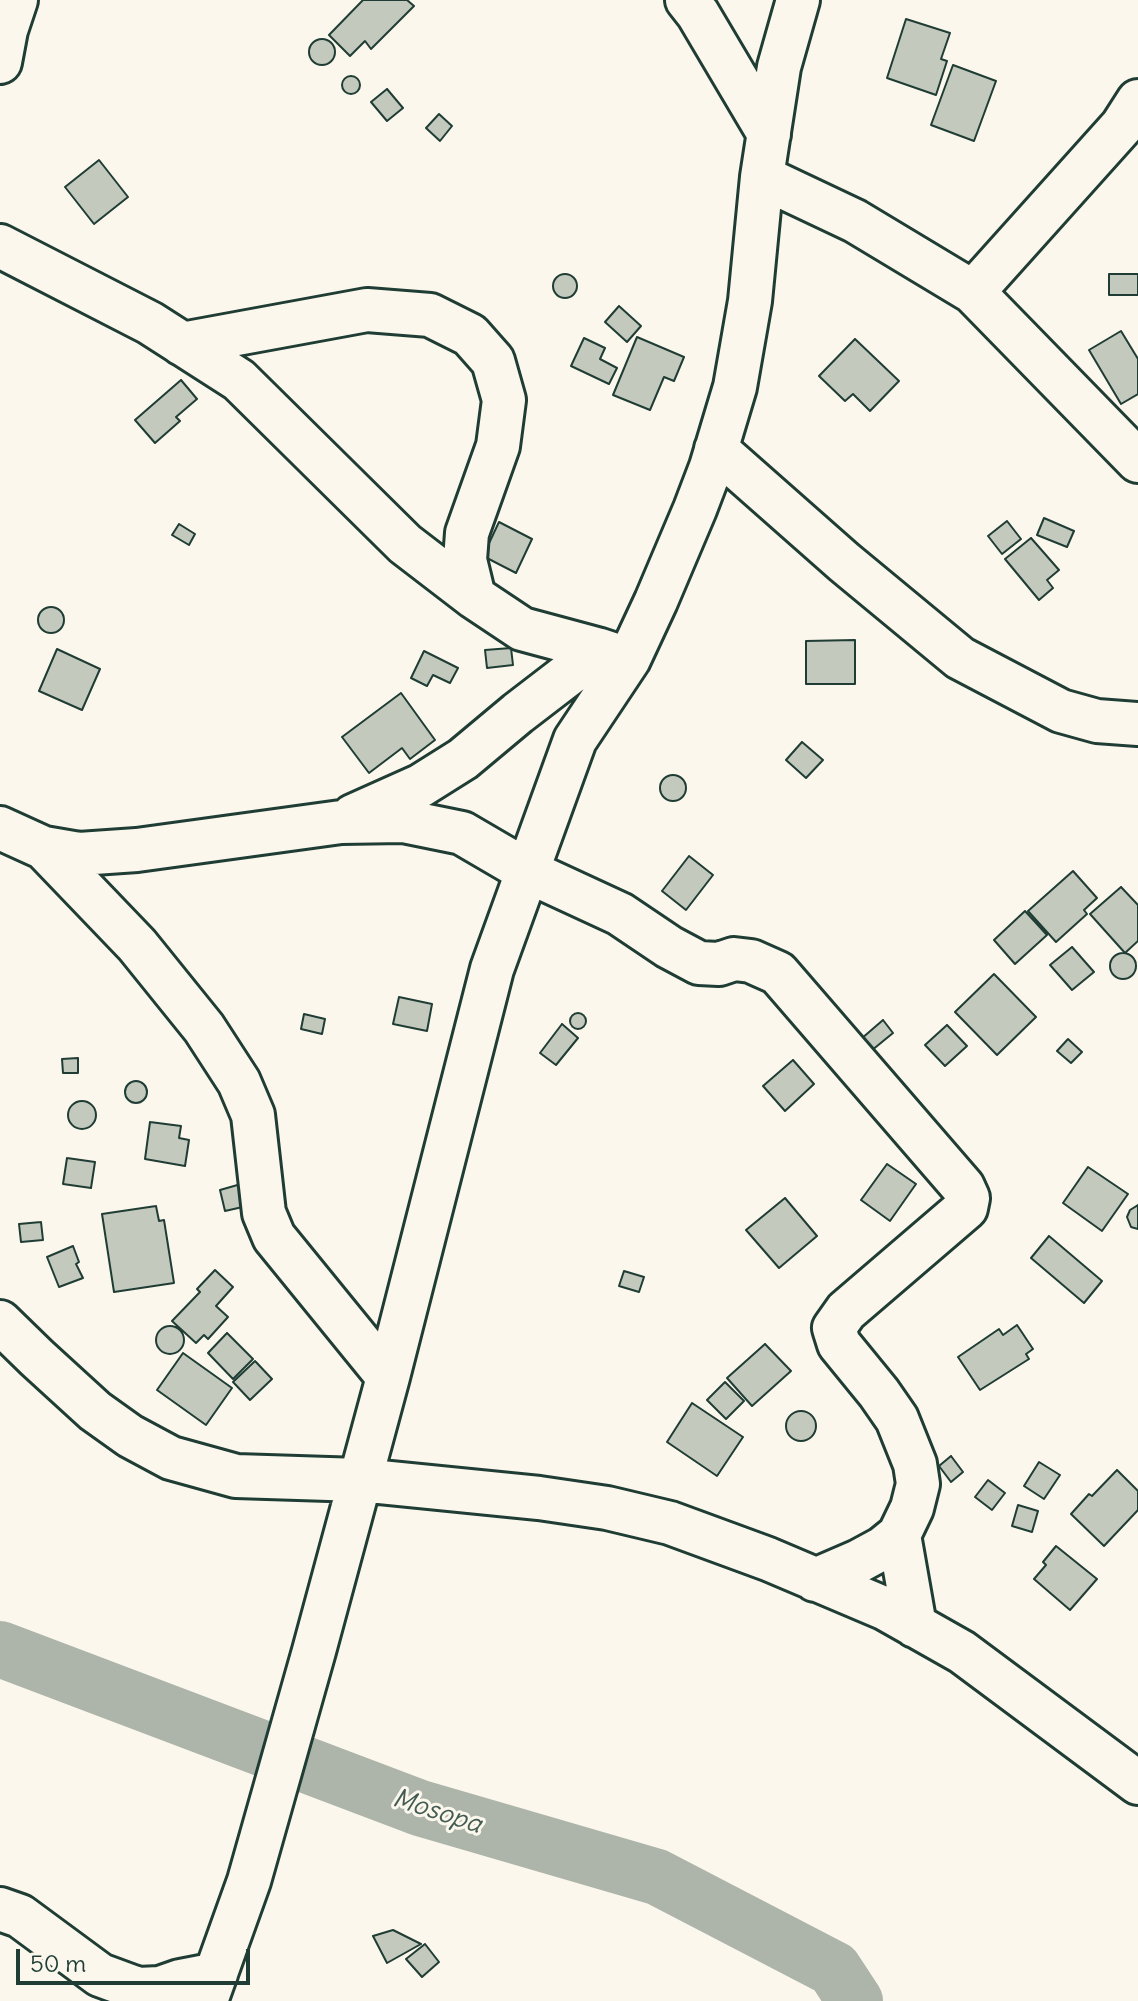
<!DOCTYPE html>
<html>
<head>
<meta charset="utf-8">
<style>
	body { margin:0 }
	#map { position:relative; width:1138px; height:2001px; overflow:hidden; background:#fbf7ec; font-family:Delius,sans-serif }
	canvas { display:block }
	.scale { position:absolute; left:16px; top:1949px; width:234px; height:36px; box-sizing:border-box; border:4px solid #1f3d34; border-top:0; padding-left:10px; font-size:24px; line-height:28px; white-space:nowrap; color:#1f3d34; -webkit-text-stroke:6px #fbf7ec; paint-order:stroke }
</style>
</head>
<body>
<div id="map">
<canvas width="1138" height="2001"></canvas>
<div class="scale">50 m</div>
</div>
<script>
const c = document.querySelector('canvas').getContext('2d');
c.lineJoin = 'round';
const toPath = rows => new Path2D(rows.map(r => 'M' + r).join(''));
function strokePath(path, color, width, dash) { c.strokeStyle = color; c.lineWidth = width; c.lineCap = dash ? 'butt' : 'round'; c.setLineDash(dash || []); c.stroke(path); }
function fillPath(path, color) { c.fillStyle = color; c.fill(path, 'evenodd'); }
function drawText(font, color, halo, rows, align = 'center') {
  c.font = font + ' Delius,sans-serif'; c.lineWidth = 6; c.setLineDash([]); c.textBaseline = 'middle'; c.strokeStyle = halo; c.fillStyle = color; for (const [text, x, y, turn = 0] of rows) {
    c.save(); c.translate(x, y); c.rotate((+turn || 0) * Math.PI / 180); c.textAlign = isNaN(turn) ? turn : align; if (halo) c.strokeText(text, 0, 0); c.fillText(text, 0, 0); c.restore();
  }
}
strokePath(toPath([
	[0,1649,420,1808,657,1877,834,1969,855,2001]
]), '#adb4aa', 56);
const building = toPath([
	[363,0,407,0,414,6,371,49,365,41,350,56,329,35,363,0],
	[906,19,950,33,941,59,947,61,936,95,887,78,906,19],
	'309 52a13 13 0 1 1 26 0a13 13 0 1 1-26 0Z',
	[953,65,996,81,974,141,931,125,953,65],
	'342 85a9 9 0 1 1 18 0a9 9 0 1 1-18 0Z',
	[387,89,403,108,387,121,371,102,387,89],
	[439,114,452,126,440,141,426,128,439,114],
	[99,160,128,197,94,224,65,187,99,160],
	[1109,274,1138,274,1138,295,1109,295,1109,274],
	'553 286a12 12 0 1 1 24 0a12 12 0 1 1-24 0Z',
	[619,306,641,326,627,342,605,322,619,306],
	[1121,331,1138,359,1138,394,1121,404,1089,350,1121,331],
	[637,337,684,357,674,381,664,377,650,410,613,395,637,337],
	[584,338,605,348,600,359,617,368,609,384,571,366,584,338],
	[855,339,899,381,870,411,853,394,845,401,819,376,855,339],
	[181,380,197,399,176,417,180,421,155,443,135,420,181,380],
	[1044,518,1074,531,1067,547,1037,535,1044,518],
	[1007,521,1021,539,1002,554,988,536,1007,521],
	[499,522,532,539,516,573,483,556,499,522],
	[179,524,195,534,189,545,172,535,179,524],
	[1031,538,1059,570,1047,580,1053,588,1039,600,1005,559,1031,538],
	'38 620a13 13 0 1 1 26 0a13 13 0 1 1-26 0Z',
	[855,640,855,684,806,684,806,641,855,640],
	[511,648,513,665,487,668,485,650,511,648],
	[57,649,100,669,82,710,39,691,57,649],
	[424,651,458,668,450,683,433,675,427,686,411,678,424,651],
	[401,693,435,740,410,759,402,748,369,773,342,737,401,693],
	[802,742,823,760,806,778,786,760,802,742],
	'660 788a13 13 0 1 1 26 0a13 13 0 1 1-26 0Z',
	[689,856,713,875,686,910,662,891,689,856],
	[1073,871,1097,898,1084,910,1087,914,1056,942,1028,911,1073,871],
	[1121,887,1138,905,1138,941,1125,953,1090,914,1121,887],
	[1025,911,1047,935,1015,964,994,940,1025,911],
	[1072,947,1094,972,1072,990,1050,965,1072,947],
	'1110 966a13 13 0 1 1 26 0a13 13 0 1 1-26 0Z',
	[994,974,1036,1017,997,1055,955,1012,994,974],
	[399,997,432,1004,427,1031,393,1024,399,997],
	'570 1021a8 8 0 1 1 16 0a8 8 0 1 1-16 0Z',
	[304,1014,325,1019,322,1034,301,1029,304,1014],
	[883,1020,893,1033,871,1051,861,1039,883,1020],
	[562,1024,578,1038,556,1065,540,1053,562,1024],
	[947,1025,967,1046,945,1066,925,1045,947,1025],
	[1068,1039,1082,1052,1071,1063,1057,1051,1068,1039],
	[78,1058,78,1073,63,1073,62,1059,78,1058],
	[793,1060,814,1084,785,1111,763,1086,793,1060],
	'125 1092a11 11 0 1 1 22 0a11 11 0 1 1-22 0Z',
	'68 1115a14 14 0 1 1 28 0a14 14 0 1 1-28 0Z',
	[150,1122,181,1126,179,1138,189,1140,185,1166,145,1159,150,1122],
	[67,1158,95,1162,91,1188,63,1184,67,1158],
	[887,1164,916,1184,890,1221,861,1200,887,1164],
	[1088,1167,1128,1194,1102,1231,1063,1203,1088,1167],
	[241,1184,247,1206,225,1211,220,1190,241,1184],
	[785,1198,817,1236,779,1268,746,1230,785,1198],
	[1138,1205,1138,1229,1131,1227,1127,1217,1130,1210,1138,1205],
	[156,1206,159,1221,164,1220,174,1283,114,1292,102,1214,156,1206],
	[41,1222,43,1240,21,1242,19,1224,41,1222],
	[1049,1236,1102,1281,1084,1303,1031,1258,1049,1236],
	[73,1246,79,1262,76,1264,83,1278,59,1287,47,1257,73,1246],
	[215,1270,233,1287,216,1306,228,1317,208,1339,204,1335,196,1343,172,1321,200,1292,197,1289,215,1270],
	[624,1271,644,1277,639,1292,619,1286,624,1271],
	[1017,1325,1033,1349,1026,1354,1029,1359,980,1390,958,1357,999,1329,1003,1335,1017,1325],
	'156 1340a14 14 0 1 1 28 0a14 14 0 1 1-28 0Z',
	[227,1333,253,1359,233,1379,208,1353,227,1333],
	[765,1344,791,1371,752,1406,727,1378,765,1344],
	[183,1353,232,1388,206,1425,157,1390,183,1353],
	[255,1361,272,1379,250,1400,233,1382,255,1361],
	[725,1382,744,1401,726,1419,707,1400,725,1382],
	[692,1403,743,1437,717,1476,667,1442,692,1403],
	'786 1426a15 15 0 1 1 30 0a15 15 0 1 1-30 0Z',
	[951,1456,963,1472,951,1482,939,1466,951,1456],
	[1039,1462,1060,1475,1044,1499,1024,1486,1039,1462],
	[1117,1470,1138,1491,1138,1510,1104,1546,1071,1514,1089,1494,1092,1496,1117,1470],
	[988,1480,1005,1493,992,1510,975,1497,988,1480],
	[1018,1505,1038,1511,1032,1532,1012,1526,1018,1505],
	[1056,1546,1097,1579,1070,1610,1034,1579,1046,1565,1043,1562,1056,1546],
	[393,1930,421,1944,387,1963,373,1936,393,1930],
	[425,1944,439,1962,422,1977,406,1959,425,1944]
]);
fillPath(building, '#c4c9be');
strokePath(building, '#1f3d34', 2);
const minor = toPath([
	[687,0,698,14,769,134],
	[0,62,6,30,16,0],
	[762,177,855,221,973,292,1138,461],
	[0,246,150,323,239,380,405,544,474,597,522,629,600,650],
	[973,292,1122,126,1138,101],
	[182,344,367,310,430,315,470,335,493,361,504,400,498,446,467,533,465,560,474,597],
	[716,449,844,562,960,658,1061,711,1097,721,1138,724],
	[353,816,420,786,463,759,518,713,600,650,621,657],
	[0,828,44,848,79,854,137,850,341,822,403,821,462,833,527,871,620,914,669,947,699,963,719,964,734,959,751,961,778,973,963,1187,968,1198,966,1208,846,1311,834,1328,839,1344,879,1393,897,1419,915,1464,918,1484,912,1508,899,1535,883,1548,859,1561,815,1580],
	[44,848,137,945,204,1028,239,1082,253,1115,264,1213,274,1237,388,1377],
	[0,1322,37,1358,95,1411,130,1436,171,1458,236,1476,360,1480,539,1498,607,1508,670,1523,768,1559,886,1609,962,1652,1138,1783],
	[899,1535,915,1626],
	[0,1909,20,1916,100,1975,138,1989,160,1988,180,1981,216,1974],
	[206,2001,249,1881,314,1651,388,1377,492,969,575,740,629,659,656,601,695,509,711,467,735,387,750,301,762,177,779,67,798,0]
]);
strokePath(minor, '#1f3d34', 48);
strokePath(minor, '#fbf7ec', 42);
drawText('italic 26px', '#425b52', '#fbf7ec', [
	["Mosopa",437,1812,18]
]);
</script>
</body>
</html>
